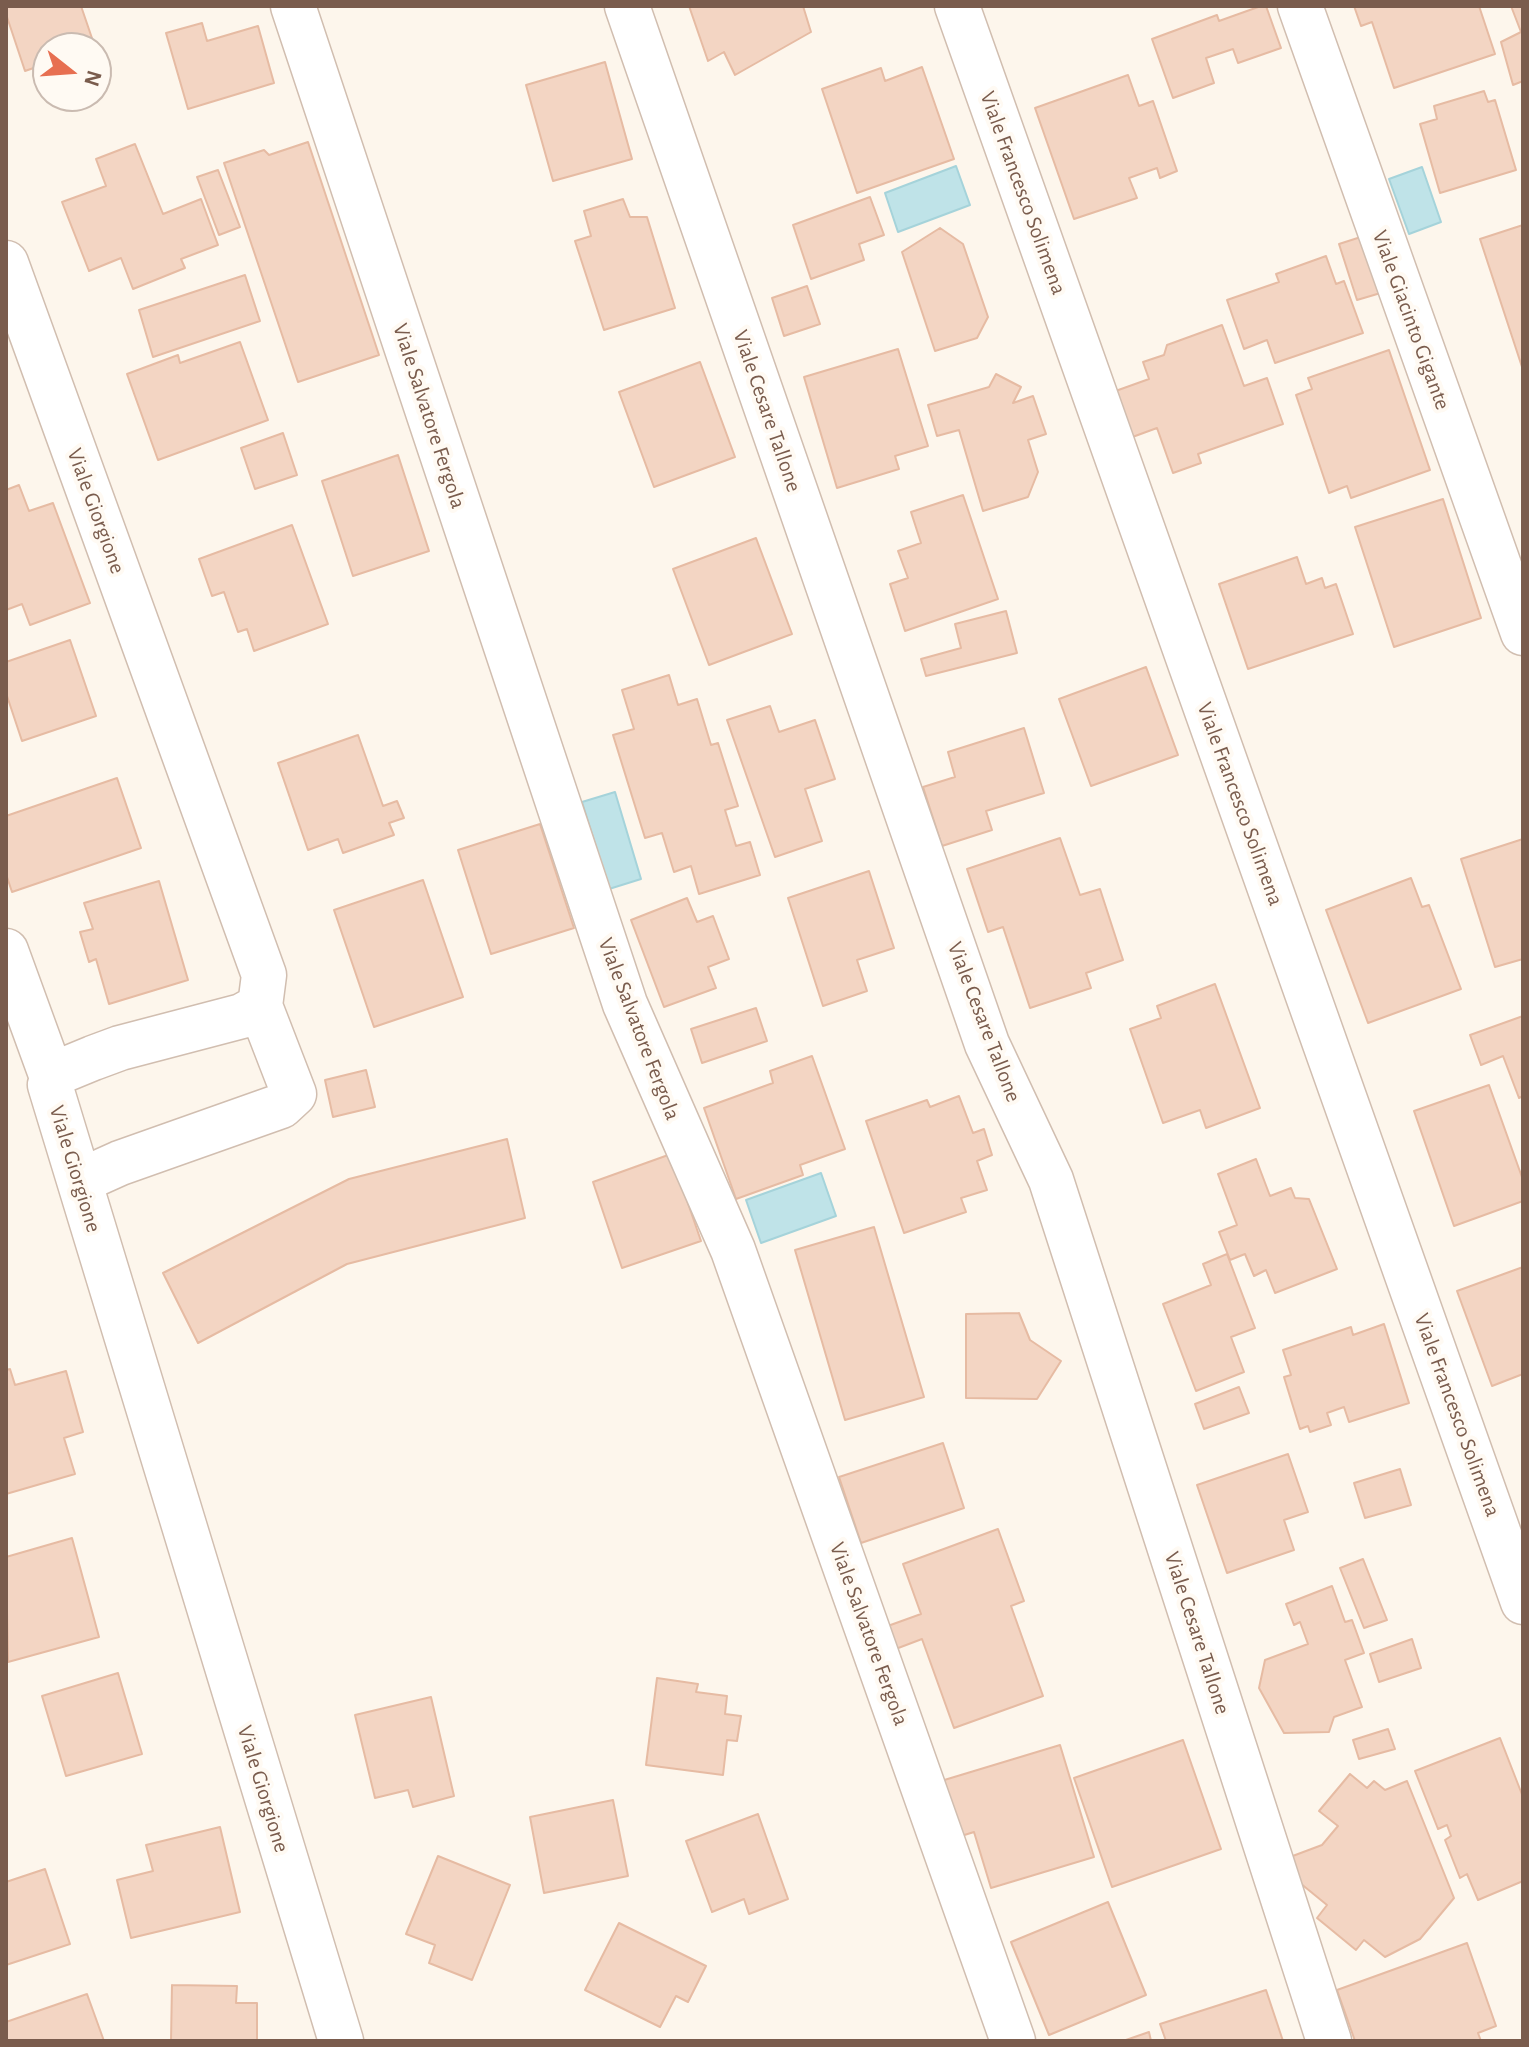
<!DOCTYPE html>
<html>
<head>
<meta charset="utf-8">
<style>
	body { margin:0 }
	#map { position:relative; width:1529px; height:2047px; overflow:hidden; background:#fdf6ec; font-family:"Alegreya Sans",sans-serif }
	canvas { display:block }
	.frame { position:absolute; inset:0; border:8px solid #7a5c4d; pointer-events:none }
	.north { position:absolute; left:32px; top:32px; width:80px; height:80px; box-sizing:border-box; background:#fffaf3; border:2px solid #cabbb1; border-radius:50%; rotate:107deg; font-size:22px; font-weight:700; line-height:32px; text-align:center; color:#7a5c4d }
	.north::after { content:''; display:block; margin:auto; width:28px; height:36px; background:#e76f51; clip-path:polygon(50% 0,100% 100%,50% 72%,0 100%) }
</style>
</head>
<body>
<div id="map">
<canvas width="1529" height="2047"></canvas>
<div class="frame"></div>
<div class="north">N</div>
</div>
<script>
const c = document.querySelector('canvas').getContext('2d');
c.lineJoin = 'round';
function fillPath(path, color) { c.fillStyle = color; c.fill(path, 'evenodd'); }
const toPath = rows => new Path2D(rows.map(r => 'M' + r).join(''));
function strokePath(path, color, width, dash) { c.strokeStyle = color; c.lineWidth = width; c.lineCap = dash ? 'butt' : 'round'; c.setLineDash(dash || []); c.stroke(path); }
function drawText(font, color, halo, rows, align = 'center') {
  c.font = font + ' "Alegreya Sans",sans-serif'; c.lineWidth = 8; c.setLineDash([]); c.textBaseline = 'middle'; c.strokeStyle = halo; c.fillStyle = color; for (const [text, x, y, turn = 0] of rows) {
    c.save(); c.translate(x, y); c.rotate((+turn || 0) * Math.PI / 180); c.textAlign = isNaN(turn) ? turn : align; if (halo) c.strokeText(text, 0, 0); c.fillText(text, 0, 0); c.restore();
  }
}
const water = toPath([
	[956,166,970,205,898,232,885,193,956,166],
	[1422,167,1441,222,1409,234,1389,179,1422,167],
	[615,792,641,879,609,889,582,802,615,792],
	[821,1173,836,1216,761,1243,746,1200,821,1173]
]);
fillPath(water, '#bfe3e8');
strokePath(water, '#a5d3da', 2);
const building = toPath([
	[6,6,81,6,95,47,48,48,48,63,25,71,6,14,6,6],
	[689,6,803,6,811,32,735,75,724,52,708,61,689,6],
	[1261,6,1266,6,1281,48,1238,63,1233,49,1206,58,1214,83,1173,98,1152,39,1217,15,1219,21,1261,6],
	[1354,6,1479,6,1495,54,1394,88,1372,22,1361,26,1354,6],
	[1511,6,1523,6,1523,81,1513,85,1501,42,1521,32,1511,6],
	[202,23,207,41,258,26,274,83,188,109,166,33,202,23],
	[605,62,632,159,553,181,526,85,605,62],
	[922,67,954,159,857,193,822,89,881,68,885,81,922,67],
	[1128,75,1139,106,1153,101,1177,171,1160,178,1157,168,1129,178,1137,198,1074,219,1035,108,1128,75],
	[1484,91,1488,102,1495,100,1516,170,1440,193,1420,124,1437,119,1434,106,1484,91],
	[308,142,379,355,298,382,224,163,264,150,269,155,308,142],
	[135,144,163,214,201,199,218,245,181,259,185,268,133,289,121,258,89,271,62,202,106,186,96,159,135,144],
	[218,170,240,227,219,235,197,177,218,170],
	[870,197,884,235,859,244,864,260,811,279,793,225,870,197],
	[623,199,630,217,647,217,675,308,604,330,575,241,591,236,584,211,623,199],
	[1523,225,1523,370,1480,239,1523,225],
	[940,228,963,244,988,317,977,338,935,351,902,252,940,228],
	[1367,235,1384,292,1357,300,1339,244,1367,235],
	[1326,256,1336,284,1344,281,1363,333,1275,363,1267,340,1244,349,1227,300,1279,282,1276,274,1326,256],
	[245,275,260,321,153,357,139,310,245,275],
	[807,286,820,324,784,336,772,298,807,286],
	[1222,325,1244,386,1267,378,1283,424,1198,454,1201,463,1173,473,1157,428,1127,439,1110,393,1149,379,1143,362,1164,355,1167,345,1222,325],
	[240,342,268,420,158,460,127,374,178,355,180,363,240,342],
	[898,349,928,446,895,456,899,469,837,488,804,377,898,349],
	[1389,350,1430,470,1351,498,1347,486,1329,493,1296,395,1312,389,1308,378,1389,350],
	[700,362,735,457,654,487,619,392,700,362],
	[996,374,1021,387,1013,403,1033,396,1046,434,1028,440,1038,472,1028,497,983,511,959,430,937,436,928,405,989,387,996,374],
	[283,433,297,475,255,489,241,448,283,433],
	[398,455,429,551,353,576,322,481,398,455],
	[19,485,29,511,53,503,90,603,30,625,22,604,6,610,6,490,19,485],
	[963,495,998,599,905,631,890,584,908,578,898,551,921,543,911,512,963,495],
	[1443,499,1481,618,1394,647,1355,527,1443,499],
	[292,525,328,624,254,651,247,629,238,632,224,592,212,596,199,559,292,525],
	[756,538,792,634,709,665,673,569,756,538],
	[1297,557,1306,584,1322,578,1325,588,1336,584,1353,634,1248,669,1219,584,1297,557],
	[1006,611,1017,653,926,676,921,659,961,648,955,624,1006,611],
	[70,640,96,716,22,741,6,693,6,662,70,640],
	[1146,667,1178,755,1091,786,1059,699,1146,667],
	[669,675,678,705,697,699,711,745,718,743,738,806,725,810,736,846,750,842,760,875,699,894,691,866,674,872,662,833,645,838,613,735,634,729,622,690,669,675],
	[770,706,779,732,815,720,835,779,805,789,822,841,775,857,727,720,770,706],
	[1024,728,1044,793,986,811,992,830,942,846,923,787,955,777,948,752,1024,728],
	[358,735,383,806,397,801,404,818,389,823,394,835,343,853,338,839,308,850,278,763,358,735],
	[117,778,141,848,12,892,6,874,6,816,117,778],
	[540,824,574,928,491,954,458,850,540,824],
	[1060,838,1080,895,1100,889,1123,960,1086,973,1091,988,1030,1008,1003,927,988,932,967,869,1060,838],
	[1523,839,1523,959,1495,967,1461,859,1523,839],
	[869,871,894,948,857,960,867,991,823,1006,788,898,869,871],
	[1411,878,1422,907,1429,905,1461,989,1368,1023,1326,910,1411,878],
	[423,880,463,997,374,1027,334,910,423,880],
	[159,881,188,980,109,1004,96,959,89,962,80,932,93,929,84,903,159,881],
	[687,898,697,922,713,916,729,959,708,967,716,988,664,1007,631,920,687,898],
	[1215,984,1260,1108,1206,1128,1200,1110,1163,1123,1130,1029,1161,1018,1157,1006,1215,984],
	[756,1008,767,1041,702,1063,691,1029,756,1008],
	[1523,1016,1523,1096,1519,1098,1503,1056,1481,1065,1470,1035,1523,1016],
	[812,1056,845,1149,800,1165,803,1175,736,1199,704,1108,773,1083,770,1071,812,1056],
	[366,1070,375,1107,333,1117,325,1080,366,1070],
	[1489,1085,1523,1180,1523,1201,1454,1226,1414,1111,1489,1085],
	[959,1096,973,1133,984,1129,992,1155,977,1161,987,1190,961,1198,966,1212,904,1233,866,1121,927,1100,930,1107,959,1096],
	[507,1139,525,1218,347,1264,198,1343,163,1273,349,1179,507,1139],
	[671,1154,701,1241,622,1268,593,1182,671,1154],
	[1256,1159,1270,1196,1291,1188,1295,1198,1309,1199,1337,1269,1275,1293,1266,1270,1254,1276,1245,1254,1230,1260,1219,1232,1237,1225,1218,1174,1256,1159],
	[874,1227,924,1397,845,1420,795,1250,874,1227],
	[1227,1254,1255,1328,1231,1337,1244,1372,1196,1391,1163,1304,1211,1285,1203,1264,1227,1254],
	[1523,1267,1523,1374,1492,1386,1457,1291,1523,1267],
	[1019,1313,1030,1340,1061,1361,1037,1399,966,1398,966,1314,1019,1313],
	[1384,1324,1409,1403,1349,1422,1344,1407,1327,1413,1331,1425,1310,1432,1308,1426,1300,1429,1284,1377,1291,1375,1283,1350,1351,1327,1353,1335,1384,1324],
	[10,1369,15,1385,66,1371,83,1432,64,1438,75,1474,6,1494,6,1370,10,1369],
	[1239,1387,1249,1413,1204,1429,1195,1404,1239,1387],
	[943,1443,964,1508,861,1543,839,1477,943,1443],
	[1288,1454,1308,1512,1284,1520,1294,1550,1227,1573,1197,1485,1288,1454],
	[1400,1469,1411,1505,1365,1518,1354,1483,1400,1469],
	[998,1529,1024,1601,1011,1606,1043,1696,954,1728,922,1639,893,1650,885,1627,921,1614,903,1564,998,1529],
	[72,1538,99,1637,8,1662,6,1557,72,1538],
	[1363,1559,1387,1620,1364,1628,1340,1568,1363,1559],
	[1332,1586,1345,1622,1352,1620,1364,1653,1345,1660,1362,1707,1334,1717,1329,1732,1284,1733,1259,1688,1265,1660,1308,1644,1300,1622,1294,1625,1286,1604,1332,1586],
	[1412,1639,1421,1668,1379,1682,1370,1654,1412,1639],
	[118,1673,142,1754,66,1776,42,1696,118,1673],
	[657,1678,698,1684,696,1692,727,1696,725,1714,741,1716,737,1741,727,1740,723,1775,646,1765,657,1678],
	[431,1697,454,1796,413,1807,408,1790,375,1798,355,1715,431,1697],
	[1388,1729,1395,1749,1359,1759,1353,1740,1388,1729],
	[1500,1738,1523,1797,1523,1881,1478,1900,1467,1874,1460,1878,1445,1840,1451,1836,1447,1825,1438,1829,1415,1771,1500,1738],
	[1183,1740,1221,1849,1112,1887,1074,1778,1183,1740],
	[1060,1745,1094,1857,991,1888,974,1832,958,1837,941,1781,1060,1745],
	[1350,1774,1367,1788,1374,1781,1385,1790,1407,1781,1454,1898,1420,1939,1385,1957,1364,1940,1356,1950,1317,1918,1327,1905,1300,1883,1290,1857,1322,1845,1338,1826,1319,1811,1350,1774],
	[613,1800,628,1876,544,1893,530,1817,613,1800],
	[758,1814,788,1899,749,1914,744,1899,712,1912,686,1841,758,1814],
	[220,1827,240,1912,131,1938,117,1880,153,1871,146,1845,220,1827],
	[438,1856,510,1885,472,1980,429,1963,435,1945,406,1934,438,1856],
	[45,1869,70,1944,6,1965,6,1882,45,1869],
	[1108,1902,1146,1995,1049,2035,1011,1942,1108,1902],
	[619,1923,706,1966,688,2002,676,1996,660,2027,585,1990,619,1923],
	[1467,1943,1496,2026,1478,2033,1481,2041,1355,2041,1337,1990,1467,1943],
	[172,1985,237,1986,236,2003,257,2003,257,2041,171,2041,172,1985],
	[1266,1990,1283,2041,1166,2041,1160,2024,1266,1990],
	[87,1994,104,2041,6,2041,6,2022,87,1994],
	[1149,2032,1151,2041,1123,2041,1149,2032]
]);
fillPath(building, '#f3d5c3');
strokePath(building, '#e6bba3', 2);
const minor = toPath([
	[293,6,625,1004,733,1250,1013,2041],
	[627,6,987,1044,1051,1180,1329,2041],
	[957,6,1523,1602],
	[1300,6,1523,633],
	[6,263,264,975,260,1006,242,1016,120,1048,93,1058,59,1072,50,1085,341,2041],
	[6,951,53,1080],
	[80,1181,120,1163,281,1106,294,1094,260,1006]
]);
strokePath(minor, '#d1beb0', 47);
strokePath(minor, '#fff', 44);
drawText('22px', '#7a5c4d', '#fffaf3', [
	["Viale Francesco Solimena",1023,193,70],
	["Viale Giacinto Gigante",1411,320,70],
	["Viale Cesare Tallone",767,411,71],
	["Viale Salvatore Fergola",429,416,72],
	["Viale Giorgione",96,511,70],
	["Viale Francesco Solimena",1240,804,70],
	["Viale Cesare Tallone",984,1022,69],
	["Viale Salvatore Fergola",639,1029,69],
	["Viale Giorgione",75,1169,73],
	["Viale Francesco Solimena",1457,1415,70],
	["Viale Cesare Tallone",1197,1633,72],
	["Viale Salvatore Fergola",869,1634,70],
	["Viale Giorgione",263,1789,73]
]);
</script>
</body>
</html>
